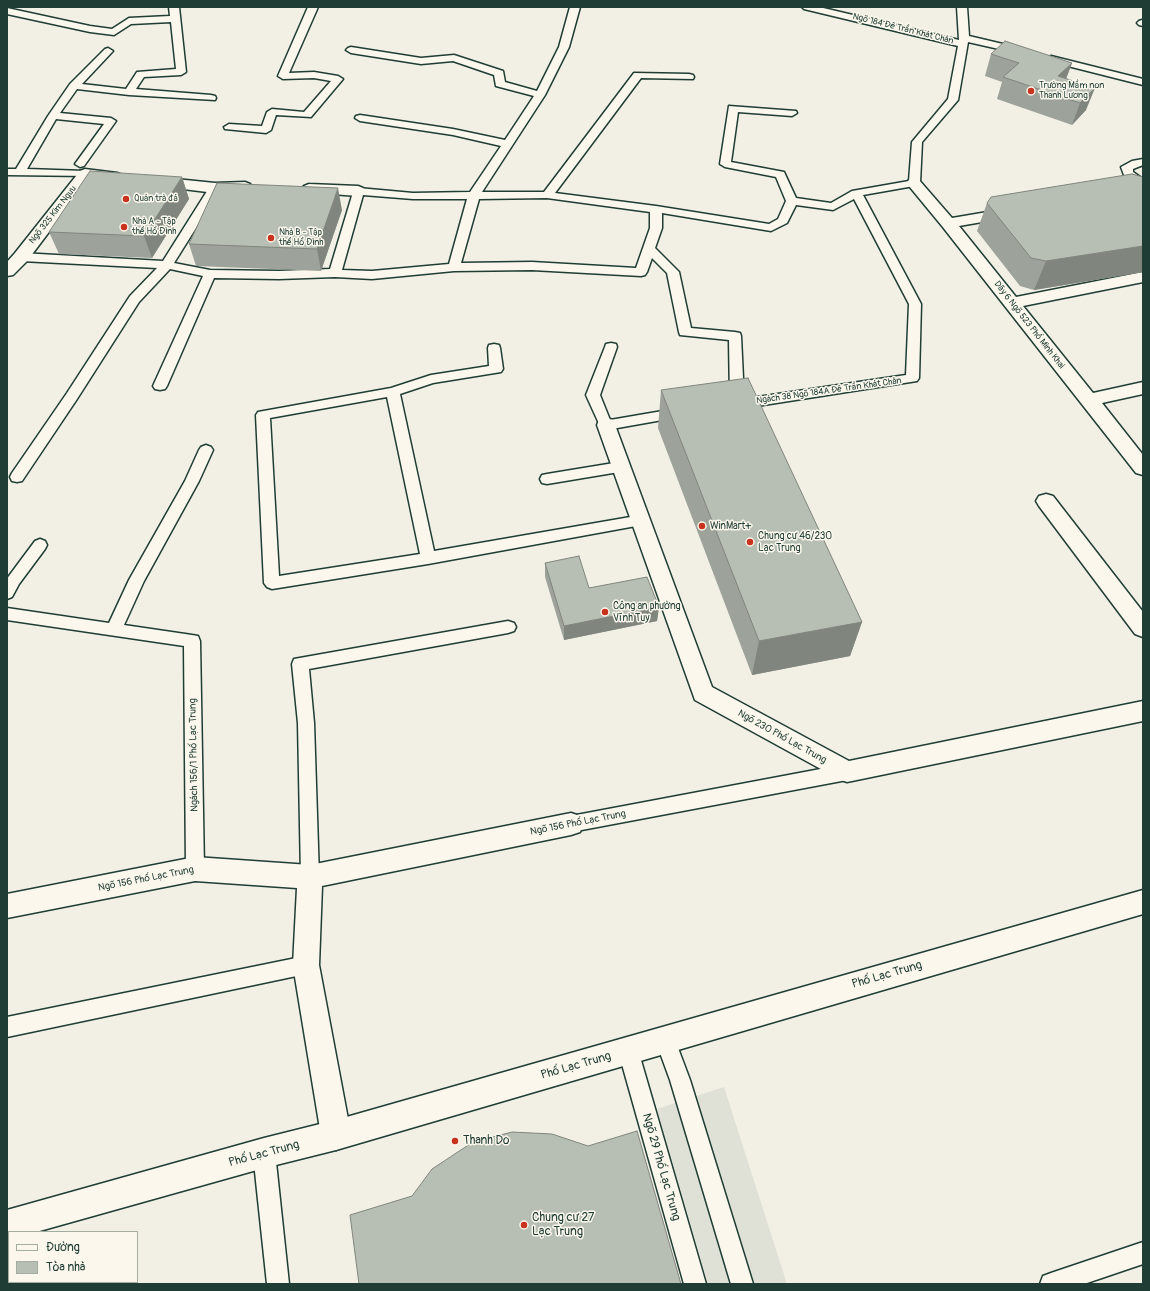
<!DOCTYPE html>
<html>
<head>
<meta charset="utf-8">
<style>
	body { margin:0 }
	#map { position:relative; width:1150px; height:1291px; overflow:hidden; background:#f2f0e5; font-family:Pangolin,sans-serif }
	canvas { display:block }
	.frame { position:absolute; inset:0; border:8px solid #1f3d34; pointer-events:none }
	.legend { position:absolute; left:8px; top:1231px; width:130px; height:52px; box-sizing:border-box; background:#fbf7ec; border:1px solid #a3ada2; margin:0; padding:5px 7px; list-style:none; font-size:12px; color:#1f3d34 }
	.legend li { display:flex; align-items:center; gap:8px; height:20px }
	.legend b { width:20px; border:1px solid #a3ada2 }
</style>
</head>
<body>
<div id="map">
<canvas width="1150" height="1291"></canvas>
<div class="frame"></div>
<ul class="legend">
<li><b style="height:5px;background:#fbf7ec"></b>Đường</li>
<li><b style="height:11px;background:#b7beb3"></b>Tòa nhà</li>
</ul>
</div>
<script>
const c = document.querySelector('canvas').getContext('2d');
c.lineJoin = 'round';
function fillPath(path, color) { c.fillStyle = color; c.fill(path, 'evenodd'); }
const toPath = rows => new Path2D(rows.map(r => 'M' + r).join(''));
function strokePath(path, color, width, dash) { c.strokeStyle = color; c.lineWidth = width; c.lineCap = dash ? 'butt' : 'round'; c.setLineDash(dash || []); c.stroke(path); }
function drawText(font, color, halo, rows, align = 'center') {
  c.font = font + ' Pangolin,sans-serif'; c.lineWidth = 3; c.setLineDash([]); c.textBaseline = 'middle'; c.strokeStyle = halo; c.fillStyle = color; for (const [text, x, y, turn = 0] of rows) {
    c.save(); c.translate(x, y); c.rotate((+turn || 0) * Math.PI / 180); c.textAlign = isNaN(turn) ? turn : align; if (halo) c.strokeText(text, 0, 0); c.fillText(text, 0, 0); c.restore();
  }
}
fillPath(toPath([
	[724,1087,787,1284,708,1284,657,1109]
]), '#e0e1d6');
const service = toPath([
	[169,7,179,7,186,72,181,75,144,77,136,89,211,95,215,96,216,98,215,100,129,95,77,89,60,113,111,118,116,121,84,166,80,167,75,164,104,124,56,119,27,169,85,171,89,172,91,174,89,176,7,175,7,169,16,169,48,116,70,84,105,49,108,48,113,51,82,84,126,89,137,72,176,69,171,22,131,24,114,35,90,32,7,14,7,8,90,26,112,29,129,18,170,16,169,7],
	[308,7,318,7,289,73,314,72,338,76,343,79,311,117,276,115,271,130,266,133,225,129,224,127,229,124,262,126,267,112,272,109,304,112,331,81,314,78,283,79,278,76,308,7],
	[570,7,580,7,569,47,545,95,482,192,544,192,634,73,689,74,693,75,694,77,693,79,641,78,555,193,656,206,769,224,778,219,786,201,776,177,725,167,720,164,729,106,796,111,797,113,792,116,738,112,731,162,784,172,796,198,831,203,852,191,909,181,912,142,948,99,958,46,804,9,802,7,819,7,959,40,957,7,967,7,969,36,1024,49,1026,51,1021,54,968,42,958,100,922,142,920,183,914,186,863,195,921,304,919,378,917,381,738,409,733,407,730,401,729,340,680,335,679,332,667,273,652,258,647,272,645,275,641,276,532,270,454,271,372,279,335,277,279,279,214,278,167,386,165,389,160,390,155,389,153,386,203,276,170,269,139,302,77,399,22,481,17,482,12,481,10,477,12,473,67,393,130,296,157,268,21,261,17,260,15,257,17,254,21,253,163,261,209,188,215,185,221,188,174,263,210,270,279,271,330,269,354,189,358,188,413,193,470,192,501,146,453,135,360,121,355,118,356,116,360,115,453,129,505,140,534,96,496,86,494,75,453,61,421,64,351,53,346,50,348,48,351,47,421,58,454,55,503,71,505,82,537,91,559,47,570,7],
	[363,195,413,199,467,199,449,264,372,271,342,270,363,195],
	[547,198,650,212,650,228,636,268,532,262,461,263,479,199,547,198],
	[854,199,909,304,906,375,744,399,741,336,740,333,735,332,691,328,679,272,655,248,662,228,662,213,771,231,787,223,796,205,833,210,854,199],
	[1142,20,1143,26,1139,25,1137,23,1139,21,1142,20],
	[1051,56,1143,79,1143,85,1048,61,1046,59,1051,56],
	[1143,159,1143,165,1133,169,1133,172,1143,179,1143,187,1139,186,1124,175,1121,167,1132,161,1143,159],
	[611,343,616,344,617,347,600,395,610,420,680,408,685,410,687,413,685,416,606,430,601,428,586,395,605,347,606,344,611,343],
	[494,344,499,345,500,348,503,369,501,372,433,383,400,394,434,551,642,515,647,516,649,520,647,524,428,564,272,589,267,587,264,583,256,415,258,412,391,388,431,375,489,366,488,348,489,345,494,344],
	[387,397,420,554,279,576,270,418,387,397],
	[206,445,211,447,213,450,199,481,144,581,124,625,192,635,198,636,200,641,204,869,201,875,195,877,189,875,186,869,184,646,7,620,7,608,109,623,129,580,185,481,199,450,201,447,206,445],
	[620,462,625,463,627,467,625,471,547,484,542,483,540,479,542,475,547,474,620,462],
	[40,539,45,541,47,545,45,549,19,584,12,597,7,599,7,579,9,576,35,541,40,539],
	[508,621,514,623,516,627,514,631,508,633,309,669,314,723,319,877,317,883,310,886,303,883,301,877,298,723,292,664,294,659,508,621],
	[847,764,853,767,856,772,853,777,847,780,571,832,565,830,562,824,565,818,571,816,847,764],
	[306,956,313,958,316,965,313,972,306,974,7,1037,7,1017,306,956],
	[665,1029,672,1032,690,1080,753,1284,731,1284,670,1080,655,1039,658,1032,665,1029],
	[628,1040,635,1043,638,1050,706,1284,684,1284,618,1050,621,1043,628,1040],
	[264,1142,272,1145,275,1153,289,1284,267,1284,253,1153,256,1145,264,1142],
	[1143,1242,1143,1264,1084,1284,1040,1284,1043,1276,1051,1273,1143,1242]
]);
const minor = toPath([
	[85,169,117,173,122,175,125,178,122,181,117,183,89,179,27,261,13,275,7,276,7,262,15,253,80,171,85,169],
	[156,177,215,183,245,182,250,184,253,187,250,190,245,192,215,193,151,185,148,182,151,179,156,177],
	[914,178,919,180,952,218,1011,208,1017,210,1019,213,1017,216,959,226,1016,297,1143,272,1143,282,1023,306,1093,393,1143,382,1143,394,1102,403,1143,455,1143,475,1136,473,942,226,909,186,906,183,909,180,914,178],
	[309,184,358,186,363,188,366,191,363,194,358,196,304,192,301,189,304,186,309,184],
	[606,418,613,420,615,425,712,687,849,761,1143,701,1143,721,847,782,839,779,695,700,597,425,599,420,606,418],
	[1046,494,1053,496,1143,612,1143,637,1135,634,1039,506,1036,501,1039,496,1046,494],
	[571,813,580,816,583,824,580,832,571,835,322,886,319,965,351,1135,346,1145,336,1150,326,1145,321,1135,293,965,297,888,195,881,7,918,7,894,195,857,310,865,571,813]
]);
const secondary = toPath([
	[1143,890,1143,914,336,1150,264,1168,36,1232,9,1232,9,1240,7,1240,7,1210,264,1138,336,1120,1143,890]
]);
strokePath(service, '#1f3d34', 3);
strokePath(minor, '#1f3d34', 3);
strokePath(secondary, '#1f3d34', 3);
fillPath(service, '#fbf7ec');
fillPath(minor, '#fbf7ec');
fillPath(secondary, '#fbf7ec');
fillPath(toPath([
	[991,54,1072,63,1066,79,1086,110,1072,125,997,99,1002,82,985,76],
	[182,177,189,199,152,258,59,254,49,232],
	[1143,177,1143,272,1034,290,1020,286,977,231,987,203],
	[342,210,321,271,196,266,189,244],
	[661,390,862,622,850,656,752,675,658,428],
	[545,563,589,588,659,607,657,621,564,640,545,577]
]), '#9da39a');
fillPath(toPath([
	[1072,63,1064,84,1058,76],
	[1095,88,1086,110,1072,125,1080,103],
	[182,177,189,199,152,258,144,236],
	[338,188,342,210,321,271,317,249],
	[1143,246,1143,272,1034,290,1046,261],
	[659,607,657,621,564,640,564,626],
	[862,622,850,656,752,675,759,641]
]), '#80857d');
const building = toPath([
	[1005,41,1072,63,1058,76,1095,88,1080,103,1003,77,1019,63,991,54,1005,41],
	[90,171,182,177,144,236,49,232,90,171],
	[1132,174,1143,177,1143,246,1046,261,1031,258,987,203,991,197,1132,174],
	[217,183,338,188,317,249,189,244,217,183],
	[748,378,862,622,759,641,661,390,748,378],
	[579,556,589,588,647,577,659,607,564,626,545,563,579,556],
	[637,1131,681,1284,359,1284,350,1215,412,1196,432,1169,473,1142,512,1132,552,1134,588,1146,637,1131]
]);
fillPath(building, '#b7beb3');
strokePath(building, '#80857d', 1);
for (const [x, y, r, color] of [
	[1031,91,4,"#c8321e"],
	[126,199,4,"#c8321e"],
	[124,227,4,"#c8321e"],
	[271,238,4,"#c8321e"],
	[702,526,4,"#c8321e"],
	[750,542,4,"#c8321e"],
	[605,612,4,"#c8321e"],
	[455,1141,4,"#c8321e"],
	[524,1225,4,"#c8321e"]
]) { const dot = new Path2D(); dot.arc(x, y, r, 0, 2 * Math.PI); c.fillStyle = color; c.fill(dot); strokePath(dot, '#fbf7ec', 1.5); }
drawText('9px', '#1f3d34', '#fbf7ec', [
	["Ngõ 184 Đê Trần Khát Chân",903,29,14],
	["Ngõ 325 Kim Ngưu",53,215,-52],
	["Dãy 6 Ngõ 523 Phố Minh Khai",1029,325,52],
	["Ngách 38 Ngõ 184A Đê Trần Khát Chân",829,391,-8]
]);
drawText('9px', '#1f3d34', '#fbf7ec', [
	["Trường Mầm non",1039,86],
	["Thanh Lương",1039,96],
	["Quán trà đá",134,199],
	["Nhà A - Tập",132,222],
	["thể Hồ Đình",132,232],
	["Nhà B - Tập",279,233],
	["thể Hồ Đình",279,243]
], 'left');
drawText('10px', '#1f3d34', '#fbf7ec', [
	["WinMart+",710,526],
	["Chung cư 46/230",758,536],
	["Lạc Trung",758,548],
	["Công an phường",613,606],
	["Vĩnh Tuy",613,618]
], 'left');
drawText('10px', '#1f3d34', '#fbf7ec', [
	["Ngõ 230 Phố Lạc Trung",782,737,29],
	["Ngách 156/1 Phố Lạc Trung",194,755,-91],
	["Ngõ 156 Phố Lạc Trung",578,823,-11],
	["Ngõ 156 Phố Lạc Trung",146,879,-11]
]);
drawText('12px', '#1f3d34', '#fbf7ec', [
	["Phố Lạc Trung",887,975,-16],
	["Phố Lạc Trung",576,1066,-16],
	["Phố Lạc Trung",264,1154,-15],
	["Ngõ 29 Phố Lạc Trung",661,1167,74]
]);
drawText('12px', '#1f3d34', '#fbf7ec', [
	["Thanh Do",463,1141],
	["Chung cư 27",532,1218],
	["Lạc Trung",532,1232]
], 'left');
</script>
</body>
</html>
